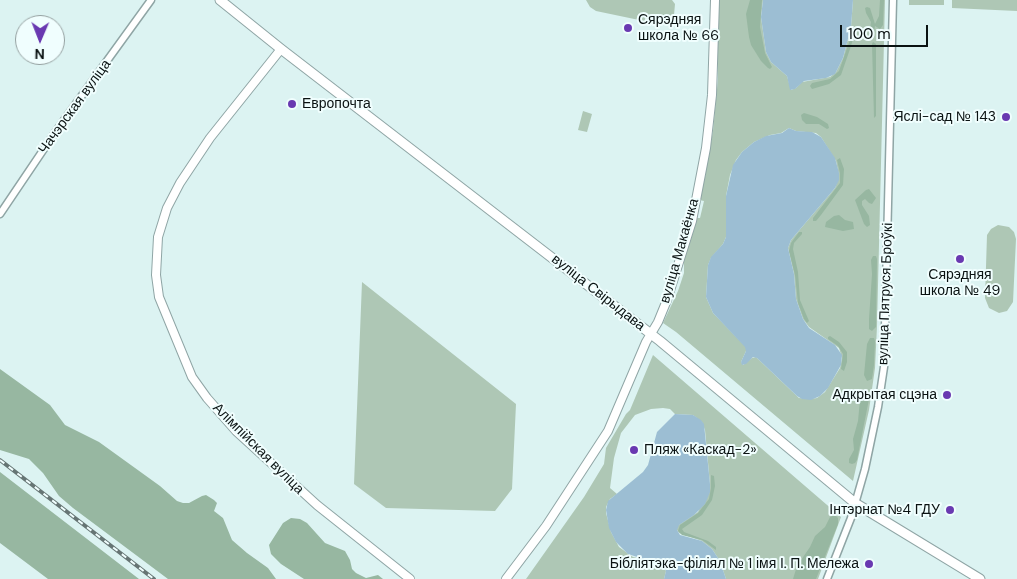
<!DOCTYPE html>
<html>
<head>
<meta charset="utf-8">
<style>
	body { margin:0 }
	#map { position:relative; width:1017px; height:579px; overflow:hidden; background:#dcf3f2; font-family:"DM Sans",sans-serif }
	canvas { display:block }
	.north { position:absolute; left:15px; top:15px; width:50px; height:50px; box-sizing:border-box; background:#f0fefe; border:1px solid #94a0a0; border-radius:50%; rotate:181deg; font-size:14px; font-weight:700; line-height:20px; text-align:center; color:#0a1212 }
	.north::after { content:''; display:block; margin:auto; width:18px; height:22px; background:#6939b1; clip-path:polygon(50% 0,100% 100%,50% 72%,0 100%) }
	.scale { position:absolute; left:840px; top:25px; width:88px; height:22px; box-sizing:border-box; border:2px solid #0a1212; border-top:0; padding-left:6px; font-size:15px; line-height:18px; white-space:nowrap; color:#0a1212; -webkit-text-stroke:4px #f0fefe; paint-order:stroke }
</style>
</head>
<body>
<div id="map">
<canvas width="1017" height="579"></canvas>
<div class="north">N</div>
<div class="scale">100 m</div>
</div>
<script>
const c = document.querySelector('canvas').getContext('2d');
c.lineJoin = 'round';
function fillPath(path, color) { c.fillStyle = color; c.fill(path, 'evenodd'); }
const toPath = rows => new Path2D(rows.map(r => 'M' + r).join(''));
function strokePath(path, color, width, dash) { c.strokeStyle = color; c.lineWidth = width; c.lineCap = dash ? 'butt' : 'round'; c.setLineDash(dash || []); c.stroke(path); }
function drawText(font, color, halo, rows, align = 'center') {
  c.font = font + ' "DM Sans",sans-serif'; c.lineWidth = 4; c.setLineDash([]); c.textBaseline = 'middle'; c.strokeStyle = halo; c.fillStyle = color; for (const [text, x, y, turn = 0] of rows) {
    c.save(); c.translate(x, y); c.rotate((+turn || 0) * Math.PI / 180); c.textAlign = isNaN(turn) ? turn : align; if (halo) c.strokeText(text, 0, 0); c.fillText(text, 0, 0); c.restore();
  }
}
fillPath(toPath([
	[586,0,672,0,675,4,674,15,663,25,596,11,590,7],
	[717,0,763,0,761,17,766,52,771,62,787,76,791,90,796,88,802,82,830,77,836,72,843,58,851,27,853,0,885,0,877,326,875,368,869,410,853,481,676,332,663,323,678,291,684,273,684,260,696,218,700,218,704,201,699,200,705,177,713,131,718,79,718,40],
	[789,128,796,131,816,133,821,137,836,161,839,176,835,188,791,240,788,248,794,274,796,299,803,319,809,327,839,348,842,358,840,368,825,392,817,398,811,399,799,398,756,357,752,358,743,365,741,362,746,351,746,347,713,313,706,297,708,265,711,258,723,244,726,237,726,196,730,175,736,160,742,152,754,142,770,135,781,133],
	[909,0,944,0,944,5,909,5],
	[952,0,1017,0,1017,11,952,8],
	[583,111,592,114,587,132,578,130],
	[998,225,1009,227,1014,232,1016,239,1013,302,1007,311,999,313,989,308,985,298,987,235,991,229],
	[362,282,516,404,512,489,495,511,386,508,354,484],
	[653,355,841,517,818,579,726,579,720,561,712,549,702,541,679,533,677,530,677,526,698,512,710,484,705,430,702,422,693,415,675,414,670,409,663,408,651,409,635,415,621,433,614,458,610,488,617,494,610,499,606,507,606,513,611,532,619,547,633,557,656,562,662,565,666,571,664,579,526,579,584,497,604,464,606,448,626,414,630,410]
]), '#aec7b5');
fillPath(toPath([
	[750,0,762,0,760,27,765,53,772,67,770,69,768,68,761,61,751,45,749,37,746,14],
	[880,0,884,0,883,25,880,29,875,26,874,32,872,33,870,30,871,22,866,13,865,8,867,7,870,8,875,24,879,16],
	[852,34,854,36,850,49,841,75,829,84,812,89,810,86,812,83,830,79,839,71],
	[873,42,876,44,876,116,874,118,872,44],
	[804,113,817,117,828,124,829,128,827,129,819,124,806,124,802,120,801,115],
	[840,158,844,169,843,185,821,215,816,221,813,221,813,218,840,183,840,173,837,160],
	[869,189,876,198,872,204,869,203,865,199,862,201,862,205,869,216,870,225,867,227,864,224,855,200,866,190],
	[839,215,845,220,853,222,854,229,843,231,825,227,826,222,834,216],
	[799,232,802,232,802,234,794,243,793,249,798,272,800,300,809,321,807,323,804,319,798,303,795,275,789,251,791,243],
	[873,256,876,256,877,259,876,327,872,331,869,329,869,319,872,274,871,260],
	[830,336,839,342,847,352,847,362,844,371,841,369,843,354,838,346,828,339,828,337],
	[870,338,874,338,875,341,874,365,872,379,867,381,864,375,867,344],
	[0,369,50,405,65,425,99,442,160,486,177,501,183,503,189,503,202,496,206,495,214,500,217,503,214,511,223,518,232,540,247,553,268,568,276,579,168,579,73,508,59,496,43,473,29,459,0,450],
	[864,392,868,393,869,399,857,460,855,463,852,464,849,463,849,459,854,450,853,439,858,421,860,400],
	[0,472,139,579,48,579,0,543],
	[711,475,714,476,715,486,712,500,702,515,682,529,684,532,708,541,716,547,716,550,702,540,682,535,678,531,680,525,698,513,709,499,711,488],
	[835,515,838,518,838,524,816,579,793,579,797,566,810,547,815,536,825,527,830,517],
	[291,518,300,519,307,523,325,543,345,551,350,560,352,569,356,573,366,578,378,575,383,579,304,579,281,564,271,554,269,545,283,523]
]), '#97b7a1');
fillPath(toPath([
	[763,0,853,0,851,27,843,58,835,74,826,78,804,81,795,89,790,90,787,76,771,62,766,52,761,17],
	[789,128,796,131,812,132,821,137,835,158,839,173,839,180,835,188,791,240,788,248,794,274,796,299,803,319,809,328,835,345,842,355,841,365,828,388,820,396,811,400,802,399,797,396,757,358,753,357,746,364,742,365,741,362,746,351,745,347,713,313,706,297,708,265,711,257,723,244,726,237,726,196,733,165,742,152,754,142,766,136,782,133],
	[675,414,693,415,701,420,704,424,710,484,710,492,705,504,694,515,679,525,677,530,680,535,702,541,712,549,720,561,726,579,664,579,666,571,662,565,628,554,616,542,609,528,606,510,608,501,643,472,648,465,657,432]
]), '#9cbed3');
const minor = toPath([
	[0,214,54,134,151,0],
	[827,579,851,518,865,469,878,407,884,367,893,0]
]);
const tertiary = toPath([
	[281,49,210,138,180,183,167,208,158,237,156,275,159,297,192,377,207,398,236,431,317,505,410,579],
	[506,579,546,526,608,431,646,342,658,322,667,300,692,221,706,148,712,95,715,0]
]);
const secondary = toPath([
	[220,0,281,49,660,341,855,503,980,579]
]);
strokePath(minor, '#8fa5a5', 9);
strokePath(tertiary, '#8fa5a5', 10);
strokePath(secondary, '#8fa5a5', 11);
strokePath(minor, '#fff', 6);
strokePath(tertiary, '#fff', 8);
strokePath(secondary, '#fff', 9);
const rail = toPath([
	[0,460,154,579]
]);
strokePath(rail, '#667574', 4);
strokePath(rail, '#f0fefe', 2, [5.5]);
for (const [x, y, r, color] of [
	[628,28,5,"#6939b1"],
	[292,104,5,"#6939b1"],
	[1006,117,5,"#6939b1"],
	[960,259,5,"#6939b1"],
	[947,395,5,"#6939b1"],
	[634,450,5,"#6939b1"],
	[950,510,5,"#6939b1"],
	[869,564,5,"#6939b1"]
]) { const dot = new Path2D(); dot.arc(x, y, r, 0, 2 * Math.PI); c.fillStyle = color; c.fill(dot); strokePath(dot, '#f0fefe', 2); }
drawText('14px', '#0a1212', '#f0fefe', [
	["Сярэдняя",638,20,"left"],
	["школа № 66",638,36,"left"],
	["Европочта",302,104,"left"],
	["Яслі-сад № 143",996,117],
	["Сярэдняя",960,275,"center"],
	["школа № 49",960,291,"center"],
	["Адкрытая сцэна",937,395],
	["Пляж «Каскад-2»",644,450,"left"],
	["Інтэрнат №4 ГДУ",940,510],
	["Бібліятэка-філіял № 1 імя І. П. Мележа",859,564]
], 'right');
drawText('14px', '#0a1212', '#f0fefe', [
	["Чачэрская вуліца",75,107,-54],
	["вуліца Макаёнка",680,251,-74],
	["вуліца Свірыдава",598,293,38],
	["вуліца Пятруся Броўкі",886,294,-88],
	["Алімпійская вуліца",258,449,45]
]);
</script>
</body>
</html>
